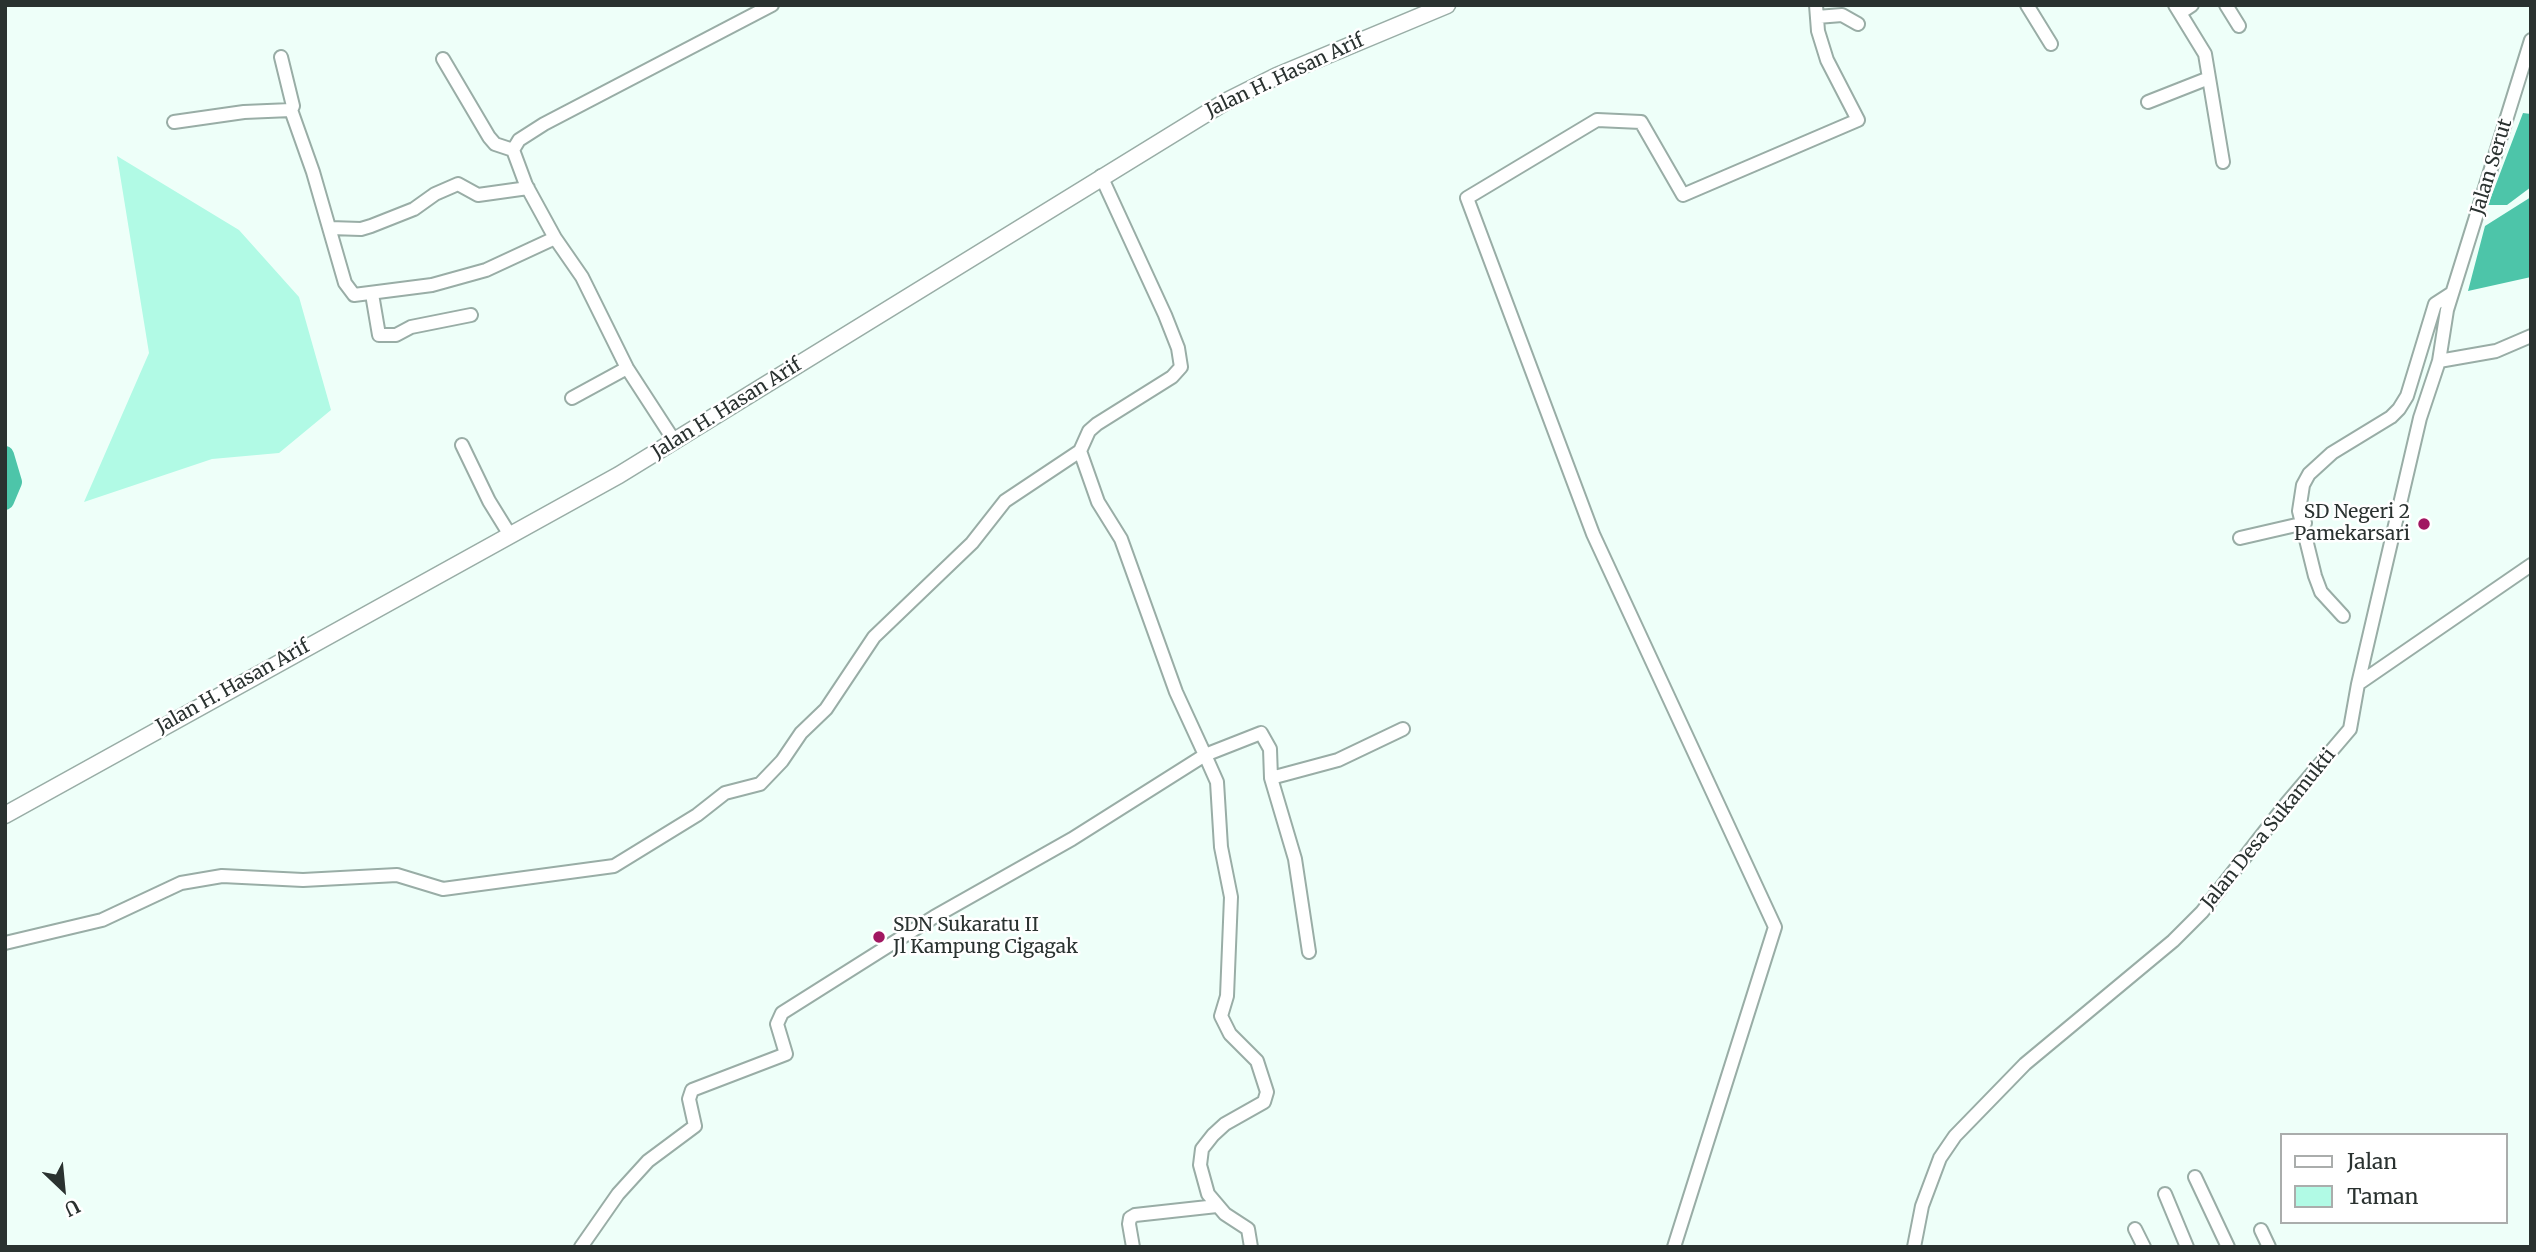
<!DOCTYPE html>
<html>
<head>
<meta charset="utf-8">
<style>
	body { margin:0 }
	#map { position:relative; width:2536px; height:1252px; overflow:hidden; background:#eefff9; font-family:Merriweather,serif }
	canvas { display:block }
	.frame { position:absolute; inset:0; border:7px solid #2a3230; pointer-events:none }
	.legend { position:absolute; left:2280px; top:1133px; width:228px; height:91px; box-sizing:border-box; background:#fff; border:2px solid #aaadac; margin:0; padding:9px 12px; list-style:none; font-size:21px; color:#2a3230 }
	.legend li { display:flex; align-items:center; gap:14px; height:35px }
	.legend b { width:35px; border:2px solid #aaadac }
	.north { position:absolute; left:28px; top:1154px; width:70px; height:70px; -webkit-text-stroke:5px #fff; paint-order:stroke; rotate:154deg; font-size:19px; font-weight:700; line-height:28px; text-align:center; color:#2a3230 }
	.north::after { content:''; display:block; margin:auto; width:24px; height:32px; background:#2a3230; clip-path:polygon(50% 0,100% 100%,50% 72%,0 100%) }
</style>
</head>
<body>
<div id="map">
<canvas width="2536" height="1252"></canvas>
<div class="frame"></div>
<ul class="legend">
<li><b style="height:9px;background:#fff"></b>Jalan</li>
<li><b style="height:19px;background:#b1fae5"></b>Taman</li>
</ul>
<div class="north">U</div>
</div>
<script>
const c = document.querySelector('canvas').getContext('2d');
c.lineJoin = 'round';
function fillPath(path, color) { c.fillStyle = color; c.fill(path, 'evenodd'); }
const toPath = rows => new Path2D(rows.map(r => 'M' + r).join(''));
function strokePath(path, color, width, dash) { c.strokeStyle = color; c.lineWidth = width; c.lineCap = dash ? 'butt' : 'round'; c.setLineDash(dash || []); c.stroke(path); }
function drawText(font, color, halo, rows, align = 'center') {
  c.font = font + ' Merriweather,serif'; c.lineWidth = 5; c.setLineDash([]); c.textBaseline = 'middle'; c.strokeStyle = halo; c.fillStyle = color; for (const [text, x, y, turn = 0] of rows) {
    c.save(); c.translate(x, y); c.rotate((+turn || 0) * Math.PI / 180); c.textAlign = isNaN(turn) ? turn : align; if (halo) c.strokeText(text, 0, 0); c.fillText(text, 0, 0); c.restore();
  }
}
fillPath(toPath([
	[117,156,239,230,299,297,331,410,279,453,212,459,84,502,149,353]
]), '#b1fae5');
fillPath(toPath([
	[2523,113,2531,114,2531,187,2507,205,2488,205],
	[2531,197,2531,277,2468,291,2485,226]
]), '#4dc5a9');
strokePath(toPath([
	[5,455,13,482,5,501]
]), '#4dc5a9', 18);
const street = toPath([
	[2027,5,2051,44],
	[2175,5,2205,54,2223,162],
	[2226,5,2239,26],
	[2180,13,2192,5],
	[1817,17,1842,15,1858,24],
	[281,57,293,106,291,110],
	[443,59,489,137,495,144,513,150],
	[2148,102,2209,78],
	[174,122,244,112,291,110,313,172,345,283,354,295,432,285,486,270,555,238],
	[330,228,361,229,371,226,414,209,435,194,458,184,478,195,528,188],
	[372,294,379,335,396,335,411,327,471,315],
	[2439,361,2496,351,2531,336],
	[572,398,627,368],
	[675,442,627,368,582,277,555,238,526,185,513,150,519,140,544,124,772,5],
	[462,445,489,501,510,535],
	[2240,538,2305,523],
	[2343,616,2321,592,2315,576,2299,511,2303,485,2309,474,2332,453,2391,417,2399,409,2407,396,2435,304,2452,293],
	[2358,684,2531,565],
	[1271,778,1295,859,1309,952],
	[5,943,102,920,181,883,222,876,303,880,397,875,443,889,614,866,697,815,725,793,760,784,782,761,801,733,826,709,874,637,972,543,1005,501,1080,451,1089,431,1097,424,1172,377,1181,367,1178,348,1165,315,1101,176],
	[2195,1177,2228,1247],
	[2165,1194,2187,1247],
	[2135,1229,2144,1247],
	[2261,1230,2269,1247],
	[581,1247,618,1194,648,1161,695,1126,689,1099,692,1090,786,1054,777,1024,782,1013,934,917,1072,839,1205,755,1176,692,1121,539,1098,502,1080,451],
	[1133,1247,1129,1224,1130,1218,1135,1215,1217,1206],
	[1251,1247,1248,1229,1225,1214,1208,1194,1200,1165,1202,1149,1213,1135,1225,1124,1264,1102,1267,1092,1257,1061,1230,1034,1221,1016,1227,996,1231,897,1221,847,1217,782,1205,755,1261,733,1270,749,1271,778,1338,760,1403,729],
	[1674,1247,1775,927,1593,534,1467,198,1597,120,1641,122,1683,195,1858,120,1827,60,1818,31,1816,5],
	[1914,1247,1922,1206,1940,1158,1955,1136,2025,1064,2173,941,2202,912,2287,803,2350,729,2358,684,2420,418,2439,361,2447,310,2531,40]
]);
const secondary = toPath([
	[5,815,619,475,1225,102,1277,76,1447,5]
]);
strokePath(street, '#99ada6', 16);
strokePath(secondary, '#99ada6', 19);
strokePath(street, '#fff', 12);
strokePath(secondary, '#fff', 16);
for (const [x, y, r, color] of [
	[2424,524,7,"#a11761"],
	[879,937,7,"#a11761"]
]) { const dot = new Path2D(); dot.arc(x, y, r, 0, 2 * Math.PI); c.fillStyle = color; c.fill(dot); strokePath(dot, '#fff', 2.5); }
drawText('19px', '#2a3230', '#fff', [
	["Jalan H. Hasan Arif",1285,76,-25],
	["Jalan Serut",2492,167,-73],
	["Jalan H. Hasan Arif",727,409,-32],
	["Jalan H. Hasan Arif",233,687,-29],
	["Jalan Desa Sukamukti",2269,829,-51]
]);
drawText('19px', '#2a3230', '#fff', [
	["SD Negeri 2",2410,513],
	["Pamekarsari",2410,535],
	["SDN Sukaratu II",893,926,"left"],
	["Jl Kampung Cigagak",893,948,"left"]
], 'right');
</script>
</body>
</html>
